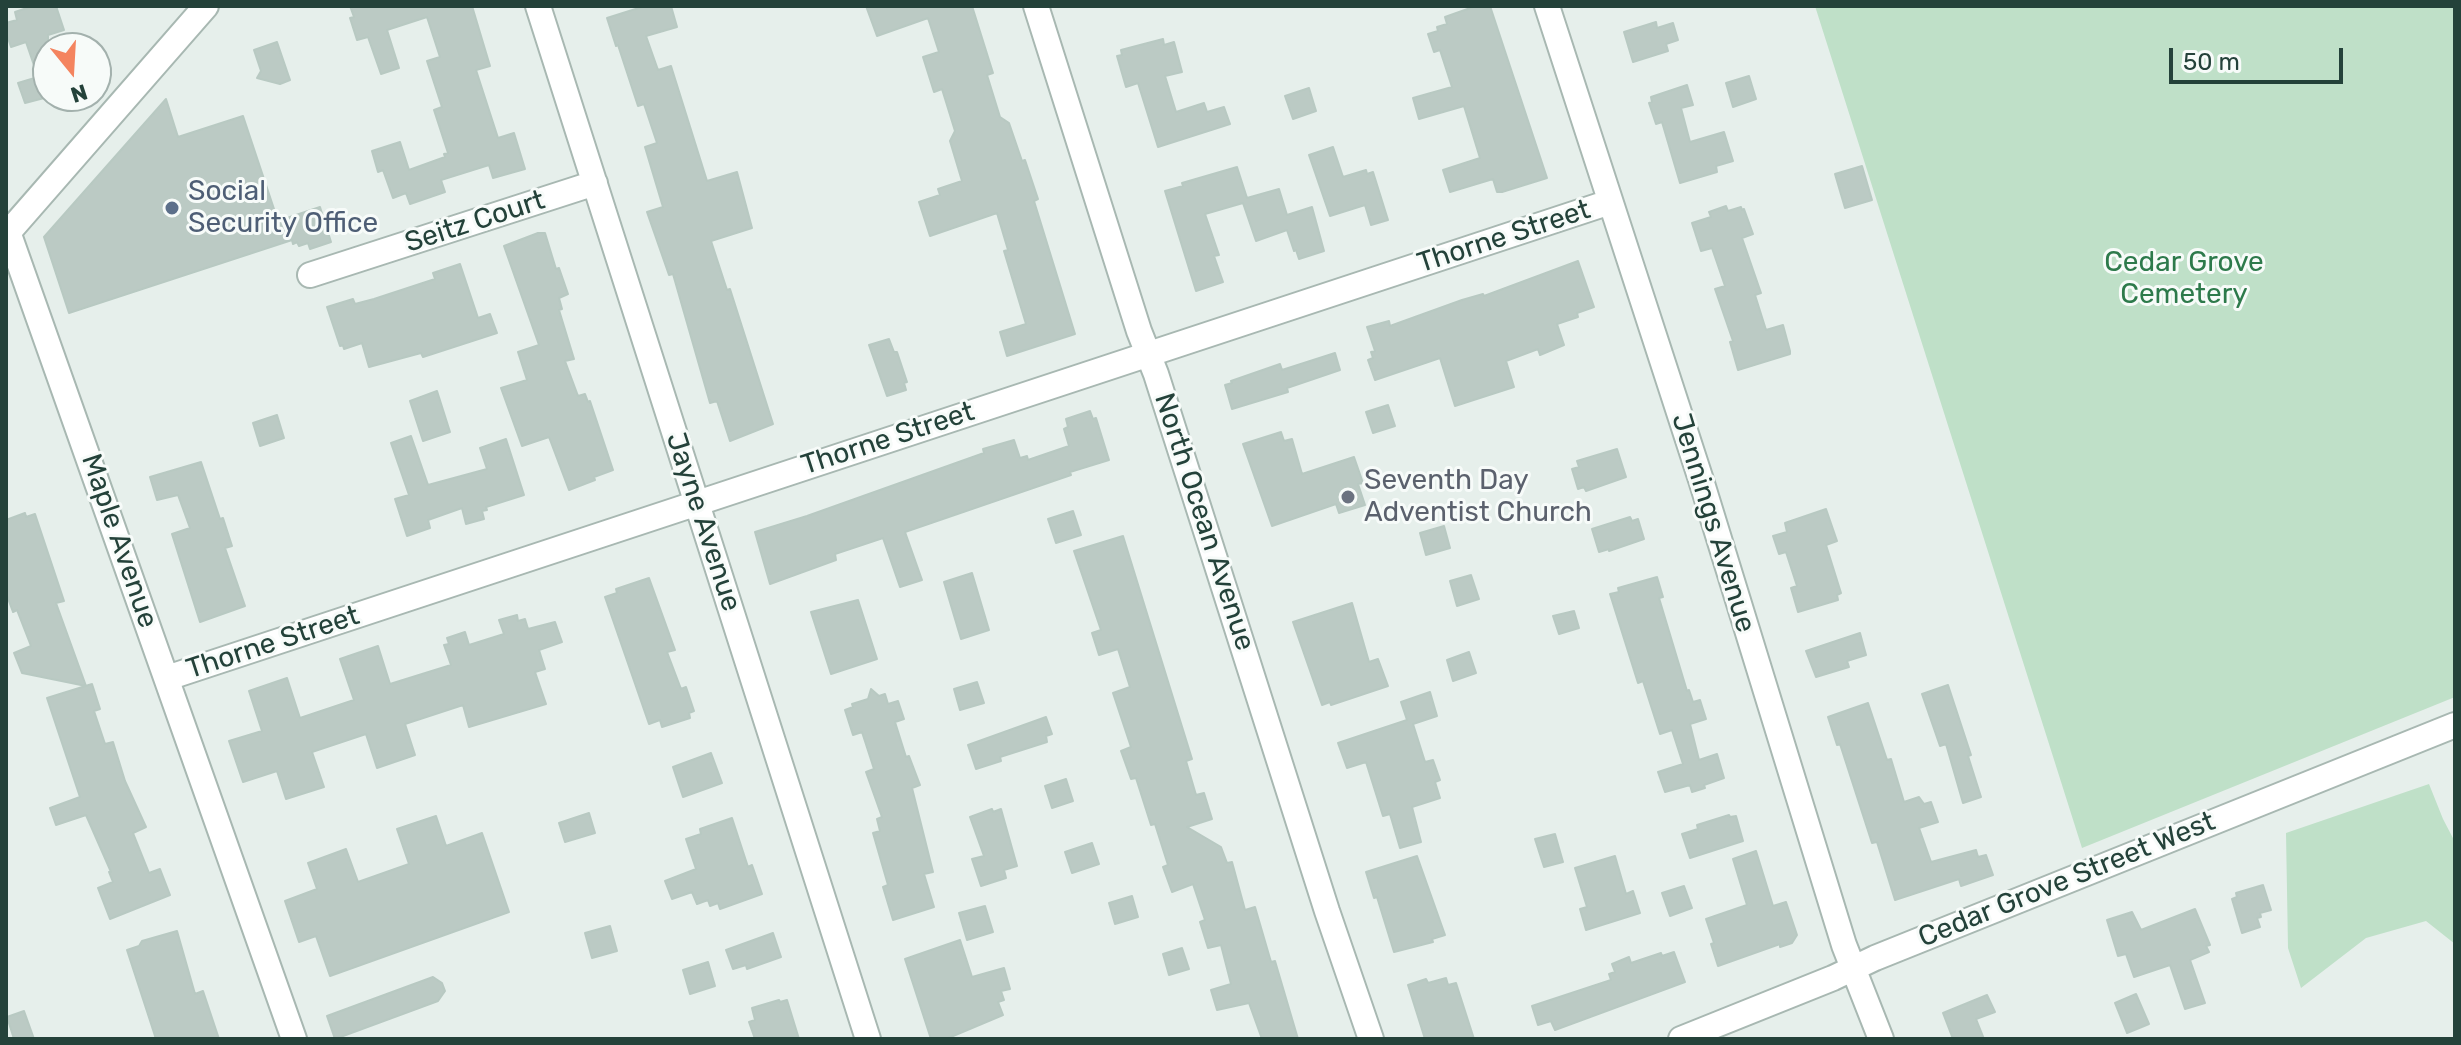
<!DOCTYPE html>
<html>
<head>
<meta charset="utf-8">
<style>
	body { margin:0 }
	#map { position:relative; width:2461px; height:1045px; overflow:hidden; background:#e6efeb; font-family:Rubik,sans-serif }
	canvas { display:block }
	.frame { position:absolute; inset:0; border:8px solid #24423a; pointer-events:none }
	.north { position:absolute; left:32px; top:32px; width:80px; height:80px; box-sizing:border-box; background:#f7fbf9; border:2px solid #a3b1ad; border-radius:50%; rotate:162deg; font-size:22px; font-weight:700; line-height:32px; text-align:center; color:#24423a }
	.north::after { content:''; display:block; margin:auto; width:28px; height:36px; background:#f4845f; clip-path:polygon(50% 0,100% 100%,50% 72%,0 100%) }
	.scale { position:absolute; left:2169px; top:48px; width:174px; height:36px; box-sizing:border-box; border:4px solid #24423a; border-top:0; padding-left:10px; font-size:24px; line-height:28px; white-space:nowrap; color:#24423a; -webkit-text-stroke:6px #f7fbf9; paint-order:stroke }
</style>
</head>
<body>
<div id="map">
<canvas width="2461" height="1045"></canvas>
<div class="frame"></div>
<div class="north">N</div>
<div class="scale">50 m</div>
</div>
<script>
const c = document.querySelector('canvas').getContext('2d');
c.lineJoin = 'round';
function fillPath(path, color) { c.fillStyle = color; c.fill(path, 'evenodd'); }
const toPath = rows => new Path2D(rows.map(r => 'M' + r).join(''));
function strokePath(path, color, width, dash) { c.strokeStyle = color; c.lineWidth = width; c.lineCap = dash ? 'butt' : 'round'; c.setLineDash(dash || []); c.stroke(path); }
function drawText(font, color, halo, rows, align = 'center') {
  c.font = font + ' Rubik,sans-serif'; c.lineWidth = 6; c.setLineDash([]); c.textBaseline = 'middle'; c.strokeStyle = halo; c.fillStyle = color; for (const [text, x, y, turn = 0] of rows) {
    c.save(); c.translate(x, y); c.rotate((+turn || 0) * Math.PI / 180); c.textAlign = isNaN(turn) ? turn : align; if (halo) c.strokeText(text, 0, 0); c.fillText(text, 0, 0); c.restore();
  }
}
fillPath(toPath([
	[1815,6,2455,6,2455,697,2082,848],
	[2429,784,2443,819,2455,842,2455,944,2426,921,2366,938,2301,988,2288,948,2286,833]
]), '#bfe0c8');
const building = toPath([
	[33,6,56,6,64,30,48,35,48,97,25,103,18,83,38,77,26,42,11,47,6,32,6,23,17,20,15,12,33,6],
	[350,6,472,6,490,66,476,70,498,138,514,133,525,169,493,178,489,165,441,180,445,192,410,204,406,193,393,198,383,170,378,172,372,151,400,142,409,170,445,157,444,154,448,153,434,110,442,107,427,61,440,57,427,17,387,30,399,68,381,74,368,37,357,40,350,18,354,17,350,6],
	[645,6,671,6,677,27,646,36,658,70,671,66,707,181,737,172,752,228,711,241,727,290,730,289,773,424,730,441,717,401,710,403,673,274,669,275,647,212,663,207,645,147,657,143,644,104,638,106,618,45,616,46,607,18,645,6],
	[866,6,972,6,993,73,987,75,1000,117,1009,123,1022,161,1025,160,1038,199,1034,201,1075,334,1007,356,1000,332,1026,324,1004,251,1008,250,997,213,930,236,919,202,940,195,938,189,962,181,950,141,955,131,942,89,934,92,923,57,939,52,928,18,877,36,866,6],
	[1476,6,1490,6,1547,178,1502,192,1497,192,1493,179,1450,192,1443,170,1480,158,1464,106,1419,119,1413,98,1452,87,1440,50,1434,52,1428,34,1438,31,1437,27,1447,24,1445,17,1476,6],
	[1656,22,1657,28,1673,23,1678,40,1666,44,1668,51,1633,62,1624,32,1656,22],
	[1163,39,1164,45,1174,42,1182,72,1165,76,1176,112,1204,103,1207,112,1224,107,1230,124,1158,147,1138,83,1126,87,1117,56,1122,55,1121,50,1163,39],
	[277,42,290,80,280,84,257,78,261,71,254,50,277,42],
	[1749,76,1756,99,1733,107,1726,83,1749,76],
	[1687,85,1693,105,1681,108,1690,142,1724,132,1733,161,1716,166,1717,172,1680,183,1662,122,1656,124,1649,103,1652,102,1651,97,1687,85],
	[1309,88,1316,111,1293,119,1285,96,1309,88],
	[166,99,178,137,243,116,278,221,320,207,331,242,310,249,308,243,299,246,297,242,293,244,292,240,69,313,44,237,166,99],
	[1333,147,1343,177,1366,170,1367,174,1373,172,1388,220,1371,225,1365,205,1330,216,1309,155,1333,147],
	[1862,166,1872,200,1845,208,1835,174,1862,166],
	[1237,167,1247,198,1279,189,1287,215,1312,207,1324,251,1299,259,1296,250,1294,251,1287,230,1256,241,1243,203,1205,214,1219,255,1214,256,1223,282,1196,291,1165,191,1183,186,1182,183,1237,167],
	[1726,206,1728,211,1741,207,1742,210,1744,209,1753,234,1742,238,1761,293,1755,295,1766,330,1783,325,1790,351,1790,354,1738,370,1730,342,1733,341,1715,289,1725,286,1712,248,1701,251,1692,223,1711,217,1709,212,1726,206],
	[538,233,545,233,556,269,559,268,568,294,559,298,562,309,559,310,574,359,565,361,578,396,585,394,588,402,590,401,613,470,594,477,595,480,569,490,549,437,522,446,501,388,527,380,518,352,539,345,504,246,538,233],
	[1578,261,1594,307,1577,313,1578,317,1557,324,1564,345,1540,355,1538,349,1506,361,1514,387,1455,406,1440,358,1375,380,1368,360,1373,358,1371,352,1375,351,1367,327,1389,321,1390,326,1462,300,1483,294,1484,296,1578,261],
	[460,264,478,318,490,314,497,333,423,357,421,353,369,367,362,343,344,349,343,345,340,346,327,307,353,299,355,304,374,299,435,279,433,273,460,264],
	[889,339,894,352,897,352,907,382,904,383,906,390,887,396,869,345,889,339],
	[1335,353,1340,370,1287,388,1288,392,1232,409,1225,385,1232,383,1231,381,1280,364,1282,370,1335,353],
	[437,391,450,432,423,441,410,401,437,391],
	[1388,405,1395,426,1373,433,1366,412,1388,405],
	[1090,411,1093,419,1096,418,1109,460,1070,472,1071,475,905,532,922,580,900,587,883,538,835,554,836,560,770,584,755,532,807,516,984,453,983,449,1014,440,1020,458,1027,456,1028,460,1069,446,1064,429,1068,427,1066,419,1090,411],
	[277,415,284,438,260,446,253,423,277,415],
	[1281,432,1284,441,1292,439,1302,474,1354,457,1363,483,1358,484,1365,505,1339,513,1336,504,1272,526,1243,444,1281,432],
	[411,436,428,485,487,469,480,448,506,439,524,495,486,507,487,510,482,511,484,519,466,524,462,508,428,520,430,528,407,536,395,499,409,495,391,443,411,436],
	[1617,449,1626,477,1586,491,1584,487,1578,489,1572,469,1579,467,1577,461,1617,449],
	[201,462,220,519,223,518,232,546,225,548,245,606,200,622,172,534,190,528,178,495,157,500,150,477,201,462],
	[1826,509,1837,541,1826,545,1841,593,1837,595,1838,600,1798,612,1791,588,1797,586,1786,552,1779,554,1773,536,1787,532,1785,523,1826,509],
	[1073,511,1081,535,1056,543,1048,519,1073,511],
	[25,513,26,517,35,514,64,601,56,603,86,686,22,673,14,653,31,646,17,610,13,612,6,593,6,520,25,513],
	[1630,517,1632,521,1638,519,1644,539,1609,551,1609,549,1599,552,1592,529,1630,517],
	[1444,526,1450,548,1426,555,1420,533,1444,526],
	[1123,536,1192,759,1186,761,1196,795,1204,793,1212,819,1187,827,1221,847,1227,863,1232,862,1245,910,1255,907,1271,962,1275,961,1298,1039,1262,1039,1249,1003,1217,1010,1211,990,1231,984,1221,945,1208,948,1200,922,1205,920,1193,884,1172,892,1163,867,1168,865,1155,824,1151,825,1136,778,1131,779,1121,751,1131,747,1113,693,1130,687,1118,649,1099,655,1092,633,1101,630,1074,551,1123,536],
	[972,573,989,630,961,639,944,582,972,573],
	[1471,575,1479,599,1457,606,1450,581,1471,575],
	[1657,577,1663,597,1659,598,1687,691,1689,690,1693,702,1700,700,1706,719,1690,724,1699,760,1717,754,1724,778,1704,785,1705,788,1692,792,1690,785,1665,792,1658,772,1683,764,1672,730,1660,734,1643,681,1638,683,1610,594,1619,592,1618,588,1657,577],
	[649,578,675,650,667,652,681,689,686,687,694,711,689,713,690,718,662,727,660,720,649,724,605,597,617,593,616,589,649,578],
	[858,600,877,659,831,674,811,612,858,600],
	[1352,603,1369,662,1378,659,1388,686,1331,705,1330,702,1322,705,1293,622,1352,603],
	[1574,611,1579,628,1559,634,1553,616,1574,611],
	[517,615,518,621,525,619,528,629,555,622,562,642,539,650,545,669,535,672,546,704,469,727,463,705,405,724,415,755,377,768,366,734,312,752,324,787,286,799,277,771,243,782,229,741,262,731,249,691,287,678,300,718,354,700,340,659,378,646,390,684,451,665,444,645,449,644,447,638,465,632,469,645,504,634,499,620,517,615],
	[1860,633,1866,655,1847,661,1849,667,1816,677,1806,651,1860,633],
	[1469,652,1476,673,1453,681,1447,660,1469,652],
	[977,682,984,703,960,710,954,689,977,682],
	[92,684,100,709,94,711,105,744,113,742,125,781,146,827,133,833,149,873,160,869,170,895,110,919,98,888,113,882,109,872,111,872,86,815,56,825,50,808,80,797,47,698,92,684],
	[1948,685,1971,755,1968,756,1981,797,1963,803,1946,744,1940,746,1922,694,1948,685],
	[871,689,879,696,885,694,888,704,898,701,904,719,895,722,906,757,909,756,920,785,912,788,933,872,924,874,934,907,893,920,883,887,888,885,873,833,880,831,877,819,882,817,866,772,874,769,862,732,853,735,845,710,853,707,852,704,868,699,871,689],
	[1430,692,1437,716,1413,724,1425,762,1433,760,1440,780,1435,782,1440,798,1412,807,1421,842,1400,848,1390,814,1383,816,1366,762,1347,768,1338,743,1407,720,1401,702,1430,692],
	[1868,703,1887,760,1891,759,1904,802,1919,797,1924,804,1931,802,1938,822,1919,828,1931,862,1976,850,1978,857,1986,855,1993,875,1961,886,1959,879,1895,900,1877,842,1872,843,1840,744,1837,745,1828,717,1868,703],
	[1046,717,1052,734,1046,736,1047,742,1000,757,1001,761,976,769,968,745,1046,717],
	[711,753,722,783,683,797,673,767,711,753],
	[1066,779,1073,801,1052,808,1045,786,1066,779],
	[992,809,993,812,1001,809,1017,866,1004,870,1006,878,981,886,972,859,984,856,970,817,992,809],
	[589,813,595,833,565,842,559,823,589,813],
	[1729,815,1730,817,1736,816,1743,841,1690,858,1682,834,1698,829,1697,825,1729,815],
	[436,816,446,846,482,833,509,912,330,976,316,936,299,942,285,901,317,889,308,863,346,849,358,882,409,864,397,829,436,816],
	[732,818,748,867,752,865,762,894,720,909,718,903,710,906,708,900,697,904,692,892,672,899,665,881,696,869,686,839,701,834,700,829,732,818],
	[1555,834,1563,862,1544,867,1535,839,1555,834],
	[1092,843,1099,864,1072,873,1065,852,1092,843],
	[1756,851,1773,906,1786,902,1797,935,1792,943,1780,947,1780,944,1718,966,1711,944,1714,943,1706,919,1747,905,1733,859,1756,851],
	[1417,856,1445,935,1432,939,1433,942,1394,952,1377,897,1374,898,1366,872,1417,856],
	[1615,856,1626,894,1633,891,1640,913,1586,930,1580,909,1587,907,1575,868,1615,856],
	[2263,885,2271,910,2260,913,2261,917,2257,918,2260,927,2242,933,2232,899,2237,897,2236,893,2263,885],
	[1684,886,1692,908,1670,916,1662,893,1684,886],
	[1132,896,1138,917,1115,924,1109,903,1132,896],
	[985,906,993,932,967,940,959,913,985,906],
	[2195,909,2210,945,2206,946,2209,952,2190,960,2205,1003,2185,1009,2170,965,2134,977,2126,954,2118,956,2107,920,2132,912,2141,930,2195,909],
	[610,926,617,951,592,958,585,933,610,926],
	[177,931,195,994,203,991,219,1039,156,1039,127,950,139,946,142,941,177,931],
	[773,933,781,957,747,969,746,965,733,969,726,950,773,933],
	[960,940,972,977,1004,968,1010,989,1001,991,1004,1000,998,1002,1003,1015,946,1039,931,1039,905,959,960,940],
	[1182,948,1189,969,1169,975,1163,954,1182,948],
	[1674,952,1685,982,1555,1030,1551,1021,1538,1025,1532,1006,1611,980,1609,974,1615,972,1612,964,1629,957,1631,963,1661,953,1662,956,1674,952],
	[708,962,715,986,690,994,683,970,708,962],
	[433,977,442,983,445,991,438,1001,335,1039,327,1016,433,977],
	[1446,978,1448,985,1456,983,1474,1039,1425,1039,1408,985,1426,979,1428,983,1446,978],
	[2136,994,2149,1024,2127,1033,2115,1003,2136,994],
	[1987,995,1995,1012,1976,1019,1984,1039,1953,1039,1943,1013,1987,995],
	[779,1000,780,1002,787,1000,799,1039,755,1039,749,1022,755,1020,752,1008,779,1000],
	[24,1011,34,1039,14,1039,7,1017,24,1011]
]);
fillPath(building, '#bbcac4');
strokePath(building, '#b8c9c2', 2);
const minor = toPath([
	[538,6,868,1039],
	[1547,6,1701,480,1844,945,1881,1039],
	[6,226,294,1039],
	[6,235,206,6],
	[310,275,595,183],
	[167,678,1610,202],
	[1681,1039,1833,978,1875,958,2455,725]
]);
const tertiary = toPath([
	[1036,6,1139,331,1156,374,1327,911,1371,1039]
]);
strokePath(minor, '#a8b8b2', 28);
strokePath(tertiary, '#a8b8b2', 28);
strokePath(minor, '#fff', 24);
strokePath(tertiary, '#fff', 24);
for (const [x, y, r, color] of [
	[172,208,8,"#5c6f8a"],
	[1348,497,8,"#6b7280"]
]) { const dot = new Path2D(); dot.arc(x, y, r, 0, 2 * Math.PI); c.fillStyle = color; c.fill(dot); strokePath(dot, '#f7fbf9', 3); }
drawText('28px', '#4e5e75', '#f7fbf9', [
	["Social",188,192],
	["Security Office",188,224]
], 'left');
drawText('28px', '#24423a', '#f7fbf9', [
	["Seitz Court",475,222,-18],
	["Thorne Street",1504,237,-18],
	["Thorne Street",888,439,-18],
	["Jayne Avenue",703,522,72],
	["North Ocean Avenue",1204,522,72],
	["Jennings Avenue",1713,523,73],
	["Maple Avenue",119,541,71],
	["Thorne Street",273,643,-18],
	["Cedar Grove Street West",2067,880,-22]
]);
drawText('28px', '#2d7a4b', '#f7fbf9', [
	["Cedar Grove",2184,263],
	["Cemetery",2184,295]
]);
drawText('28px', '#5b616d', '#f7fbf9', [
	["Seventh Day",1364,481],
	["Adventist Church",1364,513]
], 'left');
</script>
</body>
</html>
